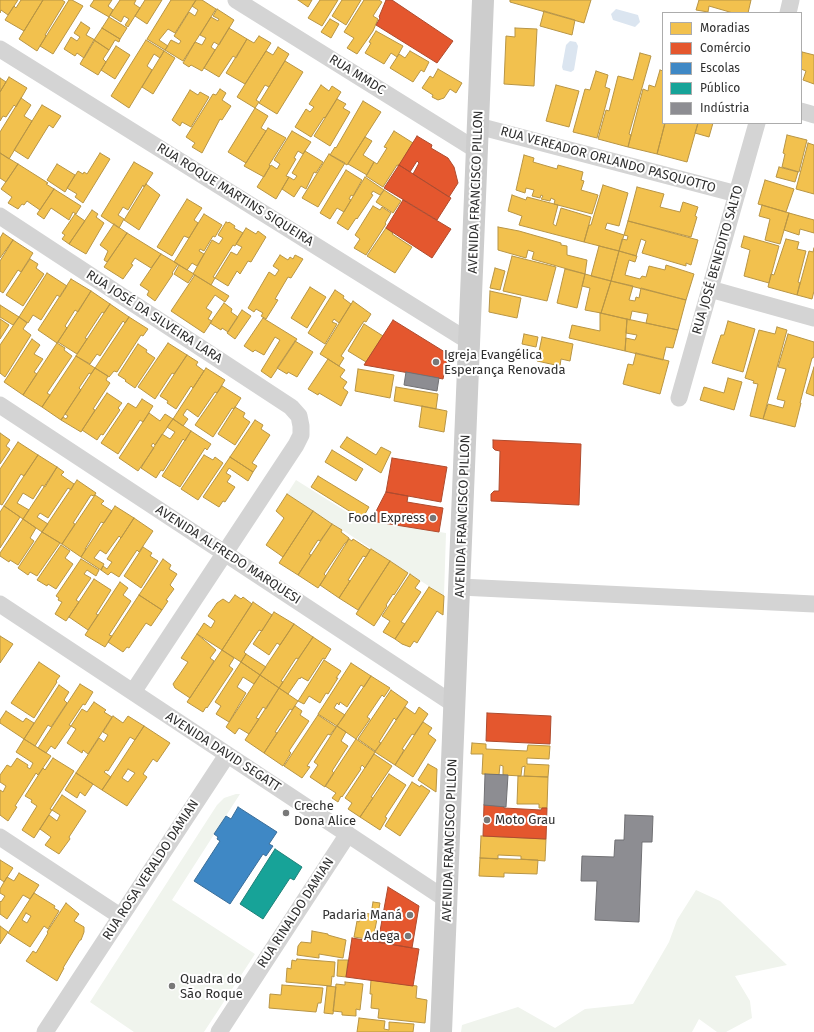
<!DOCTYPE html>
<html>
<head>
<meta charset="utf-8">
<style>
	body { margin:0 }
	#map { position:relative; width:814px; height:1032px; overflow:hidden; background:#fff; font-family:"Fira Sans",sans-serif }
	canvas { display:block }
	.legend { position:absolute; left:662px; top:12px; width:140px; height:112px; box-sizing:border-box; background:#fff; border:1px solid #acacac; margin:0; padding:5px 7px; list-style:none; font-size:12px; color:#2f2f2f }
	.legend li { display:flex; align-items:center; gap:8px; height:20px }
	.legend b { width:20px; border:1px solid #acacac }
</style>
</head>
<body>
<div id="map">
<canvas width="814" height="1032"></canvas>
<ul class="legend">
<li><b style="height:11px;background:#f2c14e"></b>Moradias</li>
<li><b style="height:11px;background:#e4572e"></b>Comércio</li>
<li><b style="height:11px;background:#3f88c5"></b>Escolas</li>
<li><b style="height:11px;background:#17a398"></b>Público</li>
<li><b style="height:11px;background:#8d8d92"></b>Indústria</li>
</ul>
</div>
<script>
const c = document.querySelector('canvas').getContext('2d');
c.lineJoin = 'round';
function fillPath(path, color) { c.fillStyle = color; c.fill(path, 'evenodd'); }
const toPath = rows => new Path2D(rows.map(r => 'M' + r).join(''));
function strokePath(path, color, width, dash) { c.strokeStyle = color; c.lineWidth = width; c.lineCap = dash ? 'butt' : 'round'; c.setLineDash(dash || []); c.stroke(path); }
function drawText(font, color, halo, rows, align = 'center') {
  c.font = font + ' "Fira Sans",sans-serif'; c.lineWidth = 4; c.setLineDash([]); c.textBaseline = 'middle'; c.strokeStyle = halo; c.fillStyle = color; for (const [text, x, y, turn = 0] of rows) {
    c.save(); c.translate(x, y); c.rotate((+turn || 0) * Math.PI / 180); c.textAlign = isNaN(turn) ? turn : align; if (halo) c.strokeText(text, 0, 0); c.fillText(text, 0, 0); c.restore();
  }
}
fillPath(toPath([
	[296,480,358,519,446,533,444,596,287,494],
	[236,794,240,794,172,900,255,954,204,1032,134,1032,90,1002,217,805,224,798],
	[696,890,720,901,787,965,735,976,750,1001,752,1018,726,1032,717,1032,699,1019,692,1032,461,1032,462,1025,518,1007,555,1028,585,1009,633,1004,669,942,677,920]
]), '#f0f4ed');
fillPath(toPath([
	[616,9,638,15,640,22,635,27,613,20,611,14],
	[570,41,576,42,578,46,574,70,571,72,563,70,562,67,566,45]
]), '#dbe5f0');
const homes = toPath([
	[0,0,18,0,8,15,1,10,0,13,0,0],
	[21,0,43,0,24,31,5,20,14,6,16,8,21,0],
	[43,0,62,0,65,2,45,35,46,36,37,51,19,39,43,0],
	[69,0,72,0,83,6,53,54,40,46,69,0],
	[94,0,112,0,108,6,113,10,109,17,90,6,94,0],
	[120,0,136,0,134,4,140,8,128,27,125,25,129,19,124,16,121,22,110,15,120,0],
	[145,0,162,0,147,24,135,16,145,0],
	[171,0,196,0,175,33,168,29,159,40,168,46,165,50,147,39,171,0],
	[196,0,202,0,216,9,183,61,165,50,171,40,179,44,181,41,174,36,189,12,195,16,198,10,192,6,196,0],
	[298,0,312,0,308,7,298,0],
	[320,0,338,0,322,26,308,18,320,0],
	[342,0,361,0,346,25,332,16,342,0],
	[364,0,379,0,382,2,373,16,378,19,373,31,357,54,347,48,354,38,344,32,364,0],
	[510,0,591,0,584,23,510,2,510,0],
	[699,0,751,0,748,13,733,13,709,6,708,12,696,10,699,0],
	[217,9,234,20,219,45,214,42,211,47,215,50,202,71,191,65,189,67,183,63,195,42,202,45,206,38,200,35,211,17,218,21,219,19,213,16,217,9],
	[544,11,575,20,572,35,540,26,544,11],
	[109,17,127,28,120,39,102,28,109,17],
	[330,19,339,24,331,38,321,32,330,19],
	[81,22,90,28,86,35,95,40,84,58,77,53,75,56,64,49,71,37,77,41,80,37,74,33,81,22],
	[102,28,120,39,119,42,115,40,109,50,94,40,102,28],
	[229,28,247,39,236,58,233,56,219,77,204,68,229,28],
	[515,28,537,29,534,86,504,84,506,36,515,37,515,28],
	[376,31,403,46,397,57,391,53,384,64,365,53,371,43,369,42,376,31],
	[259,36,271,43,245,84,226,73,247,39,254,43,259,36],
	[94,40,109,50,103,59,106,62,98,75,80,64,94,40],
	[146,40,164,51,160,58,154,54,147,66,152,70,129,108,111,96,146,40],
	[116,46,130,55,115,79,101,70,116,46],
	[278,47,289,54,269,87,265,85,256,100,259,102,255,108,237,97,266,51,273,55,278,47],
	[164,51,175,58,153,94,142,87,164,51],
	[410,51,429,62,424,72,421,70,413,82,390,68,399,54,405,58,410,51],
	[802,52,814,55,814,84,803,80,806,71,801,69,802,52],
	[640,53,651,56,629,134,631,135,628,147,598,139,606,110,609,111,618,76,633,80,640,53],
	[285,61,303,72,277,114,259,103,285,61],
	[438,69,462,83,456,93,450,89,444,98,438,100,432,97,433,95,422,88,430,76,433,78,438,69],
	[660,70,663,71,663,123,665,123,657,154,628,147,643,89,648,91,649,85,655,87,660,70],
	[596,71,608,75,605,87,610,89,597,138,573,132,585,89,590,90,596,71],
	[9,77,27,88,16,107,14,105,6,117,3,116,0,121,0,92,9,77],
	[0,78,6,82,0,92,0,78],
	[321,85,329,91,332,86,341,92,325,118,324,117,311,137,295,127,306,109,310,112,314,107,309,104,321,85],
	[556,85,579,91,569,127,546,121,556,85],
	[220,89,226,93,222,100,231,106,222,120,220,119,202,153,192,147,195,143,186,137,213,94,216,95,220,89],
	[190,90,198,95,200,92,209,97,191,127,182,122,180,126,172,120,190,90],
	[21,98,31,105,24,116,32,121,9,159,0,153,0,132,21,98],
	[337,99,346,104,343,108,350,112,330,146,314,136,337,99],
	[363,101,381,112,347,165,330,155,335,147,336,148,363,101],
	[42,105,61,116,53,128,49,125,28,159,14,150,42,105],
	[255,108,268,116,261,128,266,131,246,163,228,152,255,108],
	[665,123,698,123,687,162,657,154,665,123],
	[698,123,713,123,709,137,695,133,698,123],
	[268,128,286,138,269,165,270,166,264,177,244,166,268,128],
	[292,131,311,142,303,154,298,151,294,158,296,159,286,176,289,177,276,199,257,187,271,165,277,169,280,164,274,160,292,131],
	[394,131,413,143,399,166,397,165,383,187,366,176,374,162,377,164,387,148,384,147,394,131],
	[787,135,807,140,799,172,782,167,785,154,783,153,787,135],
	[365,137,372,141,363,155,374,162,367,175,348,164,365,137],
	[808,143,814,145,814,194,796,189,808,143],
	[305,151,323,162,316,173,314,172,306,189,301,186,294,197,282,189,289,177,294,180,297,176,292,173,305,151],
	[0,153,18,164,6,182,0,178,0,153],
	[100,153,110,159,83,203,75,197,77,194,67,188,78,171,83,174,84,172,87,174,100,153],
	[329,154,345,163,318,207,302,198,329,154],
	[524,155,534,158,533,162,557,169,558,165,583,172,581,180,584,181,581,190,598,195,592,214,554,204,555,200,551,198,550,201,541,199,543,196,541,195,540,198,532,196,534,190,526,188,525,193,516,190,524,155],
	[134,162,153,173,144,187,143,185,128,210,123,207,118,215,124,219,119,228,101,216,134,162],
	[18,164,48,183,46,184,54,189,40,210,27,201,24,205,22,204,18,209,8,203,12,197,1,189,18,164],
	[57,164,75,175,65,192,47,180,57,164],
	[779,167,798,172,795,182,776,177,779,167],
	[346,170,362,180,353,196,351,195,349,199,351,200,344,212,337,208,330,219,320,213,346,170],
	[365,177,384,190,380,195,373,191,371,194,373,195,357,219,356,218,348,230,337,223,365,177],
	[765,180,794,189,786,212,758,204,765,180],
	[146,184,160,195,139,230,124,220,146,184],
	[603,185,628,193,619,226,607,223,605,229,624,235,619,251,584,242,589,225,591,225,603,185],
	[637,187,664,194,660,207,680,212,683,202,698,207,695,216,697,217,691,237,628,221,637,187],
	[54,189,81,206,76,214,73,212,69,220,51,208,44,219,37,214,54,189],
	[384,190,401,201,393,213,376,202,384,190],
	[512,195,526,200,527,197,558,205,553,224,556,226,561,208,591,217,584,242,519,225,522,216,508,211,512,195],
	[187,199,202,208,194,220,198,223,189,238,184,236,172,256,157,247,187,199],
	[762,205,789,213,780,244,765,240,770,219,759,216,762,205],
	[373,206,380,210,382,207,391,213,385,223,386,224,366,255,354,248,360,239,355,235,373,206],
	[92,210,98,214,96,217,104,223,86,254,69,244,92,210],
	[789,213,814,220,814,233,800,229,799,235,784,230,789,213],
	[75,214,85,221,69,244,62,239,65,235,62,233,75,214],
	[204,214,222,225,215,237,213,236,204,251,200,249,199,251,204,254,197,266,192,263,187,270,174,262,204,214],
	[628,221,698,240,691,265,686,263,686,266,642,253,646,241,641,239,636,256,619,251,622,239,627,240,628,236,624,235,628,221],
	[226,222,228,223,229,222,235,226,234,228,243,233,235,246,233,245,213,277,215,278,211,285,193,274,212,240,219,244,223,238,218,235,226,222],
	[114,224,127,233,107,262,104,260,108,251,100,245,114,224],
	[498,227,519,231,561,243,561,245,567,246,567,255,587,260,585,274,532,259,534,252,528,250,526,258,498,250,498,227],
	[246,228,256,234,258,231,266,237,251,262,248,261,240,274,237,271,228,286,215,278,231,252,237,255,242,247,236,244,246,228],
	[386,228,393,233,392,234,412,247,395,273,367,256,386,228],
	[3,233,13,240,0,258,0,238,3,233],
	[127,233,161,254,151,268,135,258,131,264,133,265,123,279,104,267,127,233],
	[744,236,779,246,769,283,744,276,750,250,741,247,744,236],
	[786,239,799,242,797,249,806,251,798,282,800,283,797,295,768,287,771,274,774,275,786,239],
	[13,240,33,253,21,272,18,270,3,293,0,291,0,261,13,240],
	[599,246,619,251,611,281,591,276,599,246],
	[814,248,814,291,812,299,797,295,809,251,813,252,814,248],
	[619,251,637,256,635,262,629,260,625,275,640,279,642,276,646,277,649,266,665,270,666,265,694,274,686,300,611,281,619,251],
	[161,254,178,264,172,273,173,274,155,301,147,295,149,291,140,285,161,254],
	[280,255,288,260,290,257,293,259,295,255,303,259,291,278,288,277,275,299,278,300,266,319,261,316,263,313,256,309,254,312,248,308,269,272,275,276,279,270,273,266,280,255],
	[512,256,556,267,547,301,503,291,512,256],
	[30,259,38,264,36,268,44,274,23,306,6,295,30,259],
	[179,265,194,274,188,283,174,274,179,265],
	[495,268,505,271,500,290,490,288,495,268],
	[565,269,585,274,577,308,557,303,565,269],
	[47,273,67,286,60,297,57,295,41,320,33,315,28,323,19,317,47,273],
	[585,274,611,281,601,313,585,310,590,288,582,286,585,274],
	[195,275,229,296,225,302,215,295,206,308,212,312,208,319,212,321,204,333,171,311,195,275],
	[71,279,91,291,78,312,75,310,65,326,67,328,57,343,38,330,71,279],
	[611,281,633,286,629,300,635,301,636,297,639,298,641,288,686,300,678,330,646,323,648,314,632,311,630,320,601,313,611,281],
	[310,287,326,297,307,328,291,318,310,287],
	[335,290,344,296,343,298,351,304,339,323,334,319,332,322,337,324,325,344,308,333,335,290],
	[91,291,110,304,104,313,102,312,85,338,87,339,77,354,58,342,91,291],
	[490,291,521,298,517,318,489,312,490,291],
	[353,301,371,314,366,322,364,321,341,356,344,358,339,366,320,354,353,301],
	[224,303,232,309,231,312,238,317,228,332,222,328,221,330,210,323,224,303],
	[110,304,129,317,125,323,123,321,100,356,97,354,90,364,76,356,110,304],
	[0,305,19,317,13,325,0,317,0,305],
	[242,310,251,316,235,339,227,333,242,310],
	[600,313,627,319,625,351,569,338,572,325,600,331,600,313],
	[19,317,27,323,23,329,31,335,5,377,0,373,0,345,19,317],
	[129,317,148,329,143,336,141,335,117,372,114,371,109,377,95,368,129,317],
	[263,318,297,339,271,378,261,371,280,340,275,337,264,355,255,350,253,352,244,346,263,318],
	[0,319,9,325,0,339,0,319],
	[627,319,678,330,673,348,666,347,663,360,625,351,626,338,635,340,637,335,626,333,627,319],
	[728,321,755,329,743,372,712,363,721,335,724,335,728,321],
	[364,324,383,336,366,362,348,351,364,324],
	[777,327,787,330,763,419,750,416,758,384,753,383,754,381,745,378,759,330,775,334,777,327],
	[524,334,538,337,536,347,522,344,524,334],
	[788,334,814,342,814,356,813,358,812,358,800,403,801,403,795,427,763,419,768,404,783,408,785,401,777,399,786,369,778,367,788,334],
	[542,337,573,344,570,361,561,359,560,366,537,361,542,337],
	[32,339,40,345,34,354,43,359,34,372,37,374,23,395,4,382,32,339],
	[295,341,313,352,297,377,288,372,287,374,277,368,295,341],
	[57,343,65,348,64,350,72,356,47,393,50,395,42,407,23,395,57,343],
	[168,343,187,355,174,374,172,373,155,399,138,387,168,343],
	[138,344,147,350,146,352,155,358,135,388,125,381,126,380,118,375,138,344],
	[636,353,669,361,660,394,623,384,628,364,633,365,636,353],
	[187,355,198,362,196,365,204,371,193,388,191,386,176,409,167,403,168,401,160,396,187,355],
	[76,356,95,368,91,374,89,373,79,388,81,390,61,420,42,407,76,356],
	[328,359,345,370,340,377,347,382,343,388,348,392,341,406,319,393,318,395,308,389,328,359],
	[814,367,814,396,806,393,814,367],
	[95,368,108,376,106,380,110,383,93,409,95,410,81,432,61,420,63,417,66,419,68,416,65,414,95,368],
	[206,368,225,380,217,393,215,392,198,417,187,409,183,415,188,419,183,426,173,419,206,368],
	[358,369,394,375,390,398,355,391,358,369],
	[728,378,742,382,734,410,700,400,704,387,724,393,728,378],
	[222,386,241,398,234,409,232,408,213,437,195,425,222,386],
	[396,387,438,394,436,409,394,401,396,387],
	[107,393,122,403,118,408,120,410,103,435,101,434,97,440,82,430,107,393],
	[142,399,153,406,143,422,140,420,118,454,101,443,128,403,136,408,142,399],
	[422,406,447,411,444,432,419,427,422,406],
	[235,407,245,413,243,417,250,422,235,445,218,434,235,407],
	[149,413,160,421,165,414,173,419,155,445,153,443,151,446,154,448,138,471,119,458,149,413],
	[173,419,191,431,185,441,183,439,163,471,161,470,156,478,141,468,162,434,170,439,175,432,167,427,173,419],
	[255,420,263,425,261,429,270,435,252,463,257,466,253,472,230,457,255,420],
	[191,431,211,444,207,450,205,448,180,487,162,476,191,431],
	[0,433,10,440,6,446,10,449,0,464,0,433],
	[347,437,376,455,381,447,391,452,381,473,340,447,347,437],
	[18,442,38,455,24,476,21,474,2,505,0,504,0,469,18,442],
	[332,450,363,469,356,481,325,462,332,450],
	[38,455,57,467,45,487,42,485,33,499,23,493,17,503,29,510,23,519,4,506,38,455],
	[204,455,213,460,215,457,223,463,198,500,181,489,204,455],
	[230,457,253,472,248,481,229,468,226,473,231,476,227,482,235,487,225,502,223,501,219,507,203,497,230,457],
	[57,467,64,472,61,475,74,484,71,490,68,488,48,518,40,513,37,517,48,524,42,532,23,519,57,467],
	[318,476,369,507,362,519,311,487,318,476],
	[77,480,96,493,94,496,91,495,73,523,75,524,62,544,42,532,77,480],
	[287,494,313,511,283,557,266,545,284,518,276,511,287,494],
	[95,495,104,501,101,504,112,511,104,523,101,522,85,549,86,549,81,557,62,544,95,495],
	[4,506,20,517,0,548,0,512,4,506],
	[115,506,134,518,121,538,119,536,106,554,100,550,94,558,104,564,101,570,81,557,115,506],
	[313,511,332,524,320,541,318,540,309,554,311,555,298,575,279,563,313,511],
	[134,518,153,531,139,552,137,550,119,577,111,572,108,575,101,570,103,566,107,569,112,562,107,559,134,518],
	[23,519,36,528,30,538,34,541,18,565,10,560,9,562,0,556,0,553,23,519],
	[332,524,342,530,341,532,349,538,346,543,345,543,324,574,326,576,318,588,298,575,332,524],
	[42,532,60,543,37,576,30,572,28,575,18,568,42,532],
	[349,539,352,541,353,539,370,550,366,557,363,556,348,580,350,581,339,598,320,585,349,539],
	[61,545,70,551,65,558,73,564,56,589,48,584,47,586,37,580,61,545],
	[143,547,152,553,150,556,158,561,141,588,124,576,143,547],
	[371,549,390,561,358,610,339,598,371,549],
	[81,559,99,570,96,576,87,570,84,574,91,578,76,600,79,602,66,621,55,614,62,602,58,600,59,598,56,596,81,559],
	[163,559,171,565,169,569,177,574,170,585,174,589,166,600,168,601,162,610,139,595,163,559],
	[390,561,408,573,394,595,393,594,386,605,387,606,374,626,356,614,390,561],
	[410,574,420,581,415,588,421,592,401,622,405,624,395,639,383,632,390,621,382,616,410,574],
	[94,579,111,590,96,614,98,615,88,630,69,617,94,579],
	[120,582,128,588,123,595,131,601,109,635,112,636,105,647,85,635,120,582],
	[429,587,444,596,443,615,437,611,417,643,414,641,410,647,402,644,395,639,429,587],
	[139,595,162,610,151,626,146,623,129,648,127,647,123,652,108,642,139,595],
	[235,595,241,599,243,597,252,604,222,650,197,634,204,623,211,628,215,621,208,616,217,603,223,599,229,603,235,595],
	[253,602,272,615,262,631,259,630,244,652,246,654,241,662,222,650,253,602],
	[274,612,294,624,280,645,277,643,269,655,253,644,274,612],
	[294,624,313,637,298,659,296,658,281,681,283,682,279,688,260,675,294,624],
	[197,634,216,650,210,658,214,661,190,698,175,688,173,684,188,662,181,658,197,634],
	[0,636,13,644,0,663,0,636],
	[313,637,331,649,325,659,323,658,308,681,301,677,300,679,299,678,288,694,279,688,313,637],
	[222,650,234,658,229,666,233,669,207,708,206,707,203,712,187,702,222,650],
	[246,654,266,667,260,675,241,662,246,654],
	[324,660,341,671,336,678,338,678,328,694,326,693,320,703,309,696,304,704,298,701,324,660],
	[39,662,60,676,56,681,57,682,34,718,11,703,39,662],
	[241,662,260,675,254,684,243,677,237,687,246,693,229,722,216,714,221,706,215,702,241,662],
	[351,663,371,676,364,687,361,685,347,707,340,702,339,705,337,703,334,708,345,715,337,726,318,714,351,663],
	[260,675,279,688,266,709,263,707,256,718,259,719,249,734,239,728,235,734,226,727,260,675],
	[371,676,390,688,384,697,382,695,367,717,370,719,356,739,337,726,371,676],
	[80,684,93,692,85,705,83,704,69,725,71,726,55,749,51,746,46,753,38,748,80,684],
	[59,685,69,692,64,700,67,703,51,727,48,725,35,746,24,739,59,685],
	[279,688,298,701,292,710,290,709,275,732,277,733,264,753,245,740,279,688],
	[391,690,408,702,396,720,394,718,379,742,381,743,375,751,358,739,391,690],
	[94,702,106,710,104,712,112,717,88,754,83,750,82,753,67,743,76,729,71,726,82,709,87,712,94,702],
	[295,706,302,711,300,715,309,721,289,751,291,753,283,766,264,753,295,706],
	[405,707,415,714,419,707,428,714,414,735,412,734,402,749,404,750,395,765,375,752,405,707],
	[6,711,23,722,26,718,34,723,24,739,0,723,0,720,6,711],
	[318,715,336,727,330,735,328,734,307,766,310,767,302,778,284,766,318,715],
	[113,716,123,723,128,716,144,726,135,740,130,737,108,771,106,770,104,772,111,777,102,790,76,773,99,738,104,742,108,735,103,732,113,716],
	[423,722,432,728,428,734,436,740,413,777,395,765,423,722],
	[144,726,170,743,157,762,153,759,143,774,147,777,127,806,102,790,144,726],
	[128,769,135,773,128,782,122,778,128,769],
	[337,726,346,732,341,741,348,746,332,771,334,773,325,787,310,777,318,765,314,762,337,726],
	[24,739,51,756,38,775,36,773,15,806,17,807,8,821,0,815,0,790,3,792,6,786,0,782,0,775,7,765,11,767,17,758,28,765,27,767,30,769,33,763,16,752,24,739],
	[356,739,375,752,365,768,362,765,360,768,361,769,342,797,341,796,338,802,332,798,336,793,325,786,356,739],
	[472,743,486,744,486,749,527,751,528,745,550,746,549,759,527,758,527,764,549,765,548,777,524,776,525,766,522,767,521,776,503,775,503,766,500,765,499,775,482,774,483,754,471,754,472,743],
	[374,754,392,766,371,797,373,798,360,817,348,809,352,803,345,798,374,754],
	[53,758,74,771,50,809,52,810,34,838,22,830,37,806,31,802,32,800,25,796,43,768,45,770,53,758],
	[428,764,437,769,436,792,418,780,428,764],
	[76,773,93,784,85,796,80,792,77,798,65,790,76,773],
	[389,774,406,785,385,817,387,818,380,830,360,817,389,774],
	[518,776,548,777,547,808,539,808,539,804,517,804,518,776],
	[412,782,420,787,421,785,430,791,400,836,385,826,412,782],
	[62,795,86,811,69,837,70,839,59,854,45,845,51,837,40,829,49,815,57,821,60,815,52,810,62,795],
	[481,836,546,839,545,861,521,859,521,856,498,855,498,859,480,858,481,836],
	[480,858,538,860,537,874,504,873,504,877,479,876,480,858],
	[0,860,13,868,4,882,0,879,0,860],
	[19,873,39,885,30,899,23,895,7,919,0,914,0,901,1,902,5,896,0,893,0,889,7,877,14,881,19,873],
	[34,893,55,906,54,908,59,911,48,929,44,926,30,947,8,933,34,893],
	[26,913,31,916,27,923,22,920,26,913],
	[373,902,380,903,373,940,354,937,357,921,359,922,361,913,371,914,373,902],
	[66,903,79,914,74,921,84,927,84,932,81,940,80,940,63,968,64,968,57,981,26,961,33,951,36,953,48,933,47,932,66,903],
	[0,926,8,932,0,944,0,926],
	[312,931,328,934,328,935,346,940,343,958,319,954,319,958,297,955,298,946,301,942,311,943,312,931],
	[297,959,335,962,334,977,332,976,331,986,286,982,287,968,291,969,292,960,296,961,297,959],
	[338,960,348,960,346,977,337,976,338,960],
	[371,980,417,986,416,998,427,1000,425,1023,378,1018,379,1009,371,1008,372,994,370,994,371,980],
	[345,982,363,984,360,1010,356,1009,356,1016,342,1015,342,1012,333,1011,336,984,345,985,345,982],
	[282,985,323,988,321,1003,318,1003,316,1012,269,1008,270,994,281,995,282,985],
	[327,986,336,987,333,1014,324,1013,327,986],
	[359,1018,385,1021,384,1029,389,1030,389,1022,414,1024,413,1032,357,1032,359,1018]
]);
fillPath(homes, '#f2c14e');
strokePath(homes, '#b89545', 1);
const shops = toPath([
	[386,0,392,0,453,41,437,63,376,25,380,18,379,17,386,0],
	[417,136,432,145,431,148,448,158,454,167,458,183,449,197,413,174,419,163,417,161,410,172,399,165,417,136],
	[399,165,451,198,437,220,384,188,399,165],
	[403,200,451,229,432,258,386,228,403,200],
	[393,320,448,354,443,379,364,365,393,320],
	[493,440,581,444,579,505,491,501,491,494,494,491,499,491,500,451,495,450,493,448,493,440],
	[392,458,447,467,441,502,386,492,392,458],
	[386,492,408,496,407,502,443,508,439,532,371,521,386,492],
	[487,713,551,716,550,744,486,741,487,713],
	[484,805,504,806,504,808,541,810,542,808,547,808,546,839,483,836,484,805],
	[388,887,419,906,412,948,378,942,388,887],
	[352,938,419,949,413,986,346,977,352,938]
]);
fillPath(shops, '#e4572e');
strokePath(shops, '#ae4b2e', 1);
const schools = toPath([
	[238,807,277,832,269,844,273,846,266,856,263,854,230,904,194,881,220,841,217,839,218,837,214,834,226,816,231,819,238,807]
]);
fillPath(schools, '#3f88c5');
strokePath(schools, '#3a6d98', 1);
const public = toPath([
	[275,849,302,867,294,880,290,878,263,919,240,904,275,849]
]);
fillPath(public, '#17a398');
strokePath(public, '#1e8078', 1);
const industry = toPath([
	[406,372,439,378,437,391,404,385,406,372],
	[485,774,508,775,506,807,484,805,485,774],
	[625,815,653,816,652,842,642,842,639,922,595,920,597,881,581,881,582,856,614,857,615,840,624,840,625,815]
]);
fillPath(industry, '#8d8d92');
strokePath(industry, '#717174', 1);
strokePath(toPath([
	[236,0,478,151],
	[788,13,791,0],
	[0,49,470,342],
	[801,111,814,115],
	[478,126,737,194],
	[0,216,291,407,299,416,301,426,301,435,296,445,133,692],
	[710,289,814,318],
	[679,398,757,123],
	[0,405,455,705],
	[460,587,814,604],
	[0,604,447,900],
	[0,837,120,916],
	[45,1032,227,755],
	[219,1032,348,834]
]), '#d4d4d4', 17);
strokePath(toPath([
	[441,1032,483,0]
]), '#cdcdcd', 22);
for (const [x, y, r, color] of [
	[436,362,4,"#787878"],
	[433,518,4,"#787878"],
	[286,813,4,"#787878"],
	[487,820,4,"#787878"],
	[410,915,4,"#787878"],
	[408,936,4,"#787878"],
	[172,986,4,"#787878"]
]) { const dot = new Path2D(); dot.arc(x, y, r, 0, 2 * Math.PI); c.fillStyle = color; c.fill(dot); strokePath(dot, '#fff', 1.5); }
drawText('13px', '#2f2f2f', '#fff', [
	["RUA MMDC",357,75,32],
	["RUA VEREADOR ORLANDO PASQUOTTO",608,160,15],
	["AVENIDA FRANCISCO PILLON",476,192,-88],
	["RUA ROQUE MARTINS SIQUEIRA",235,195,32],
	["RUA JOSÉ BENEDITO SALTO",718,260,-74],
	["RUA JOSÉ DA SILVEIRA LARA",154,317,33],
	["AVENIDA FRANCISCO PILLON",463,516,-88],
	["AVENIDA ALFREDO MARQUESI",228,555,33],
	["AVENIDA DAVID SEGATT",223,752,33],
	["AVENIDA FRANCISCO PILLON",450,840,-88],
	["RUA ROSA VERALDO DAMIAN",151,870,-57],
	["RUA RINALDO DAMIAN",296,913,-57]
]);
drawText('13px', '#2f2f2f', '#fff', [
	["Igreja Evangélica",444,355],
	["Esperança Renovada",444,370],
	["Food Express",425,518,"right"],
	["Creche",294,806],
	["Dona Alice",294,821],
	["Moto Grau",495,820],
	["Padaria Maná",402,915,"right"],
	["Adega",400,936,"right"],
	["Quadra do",180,979],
	["São Roque",180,994]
], 'left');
</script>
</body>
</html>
